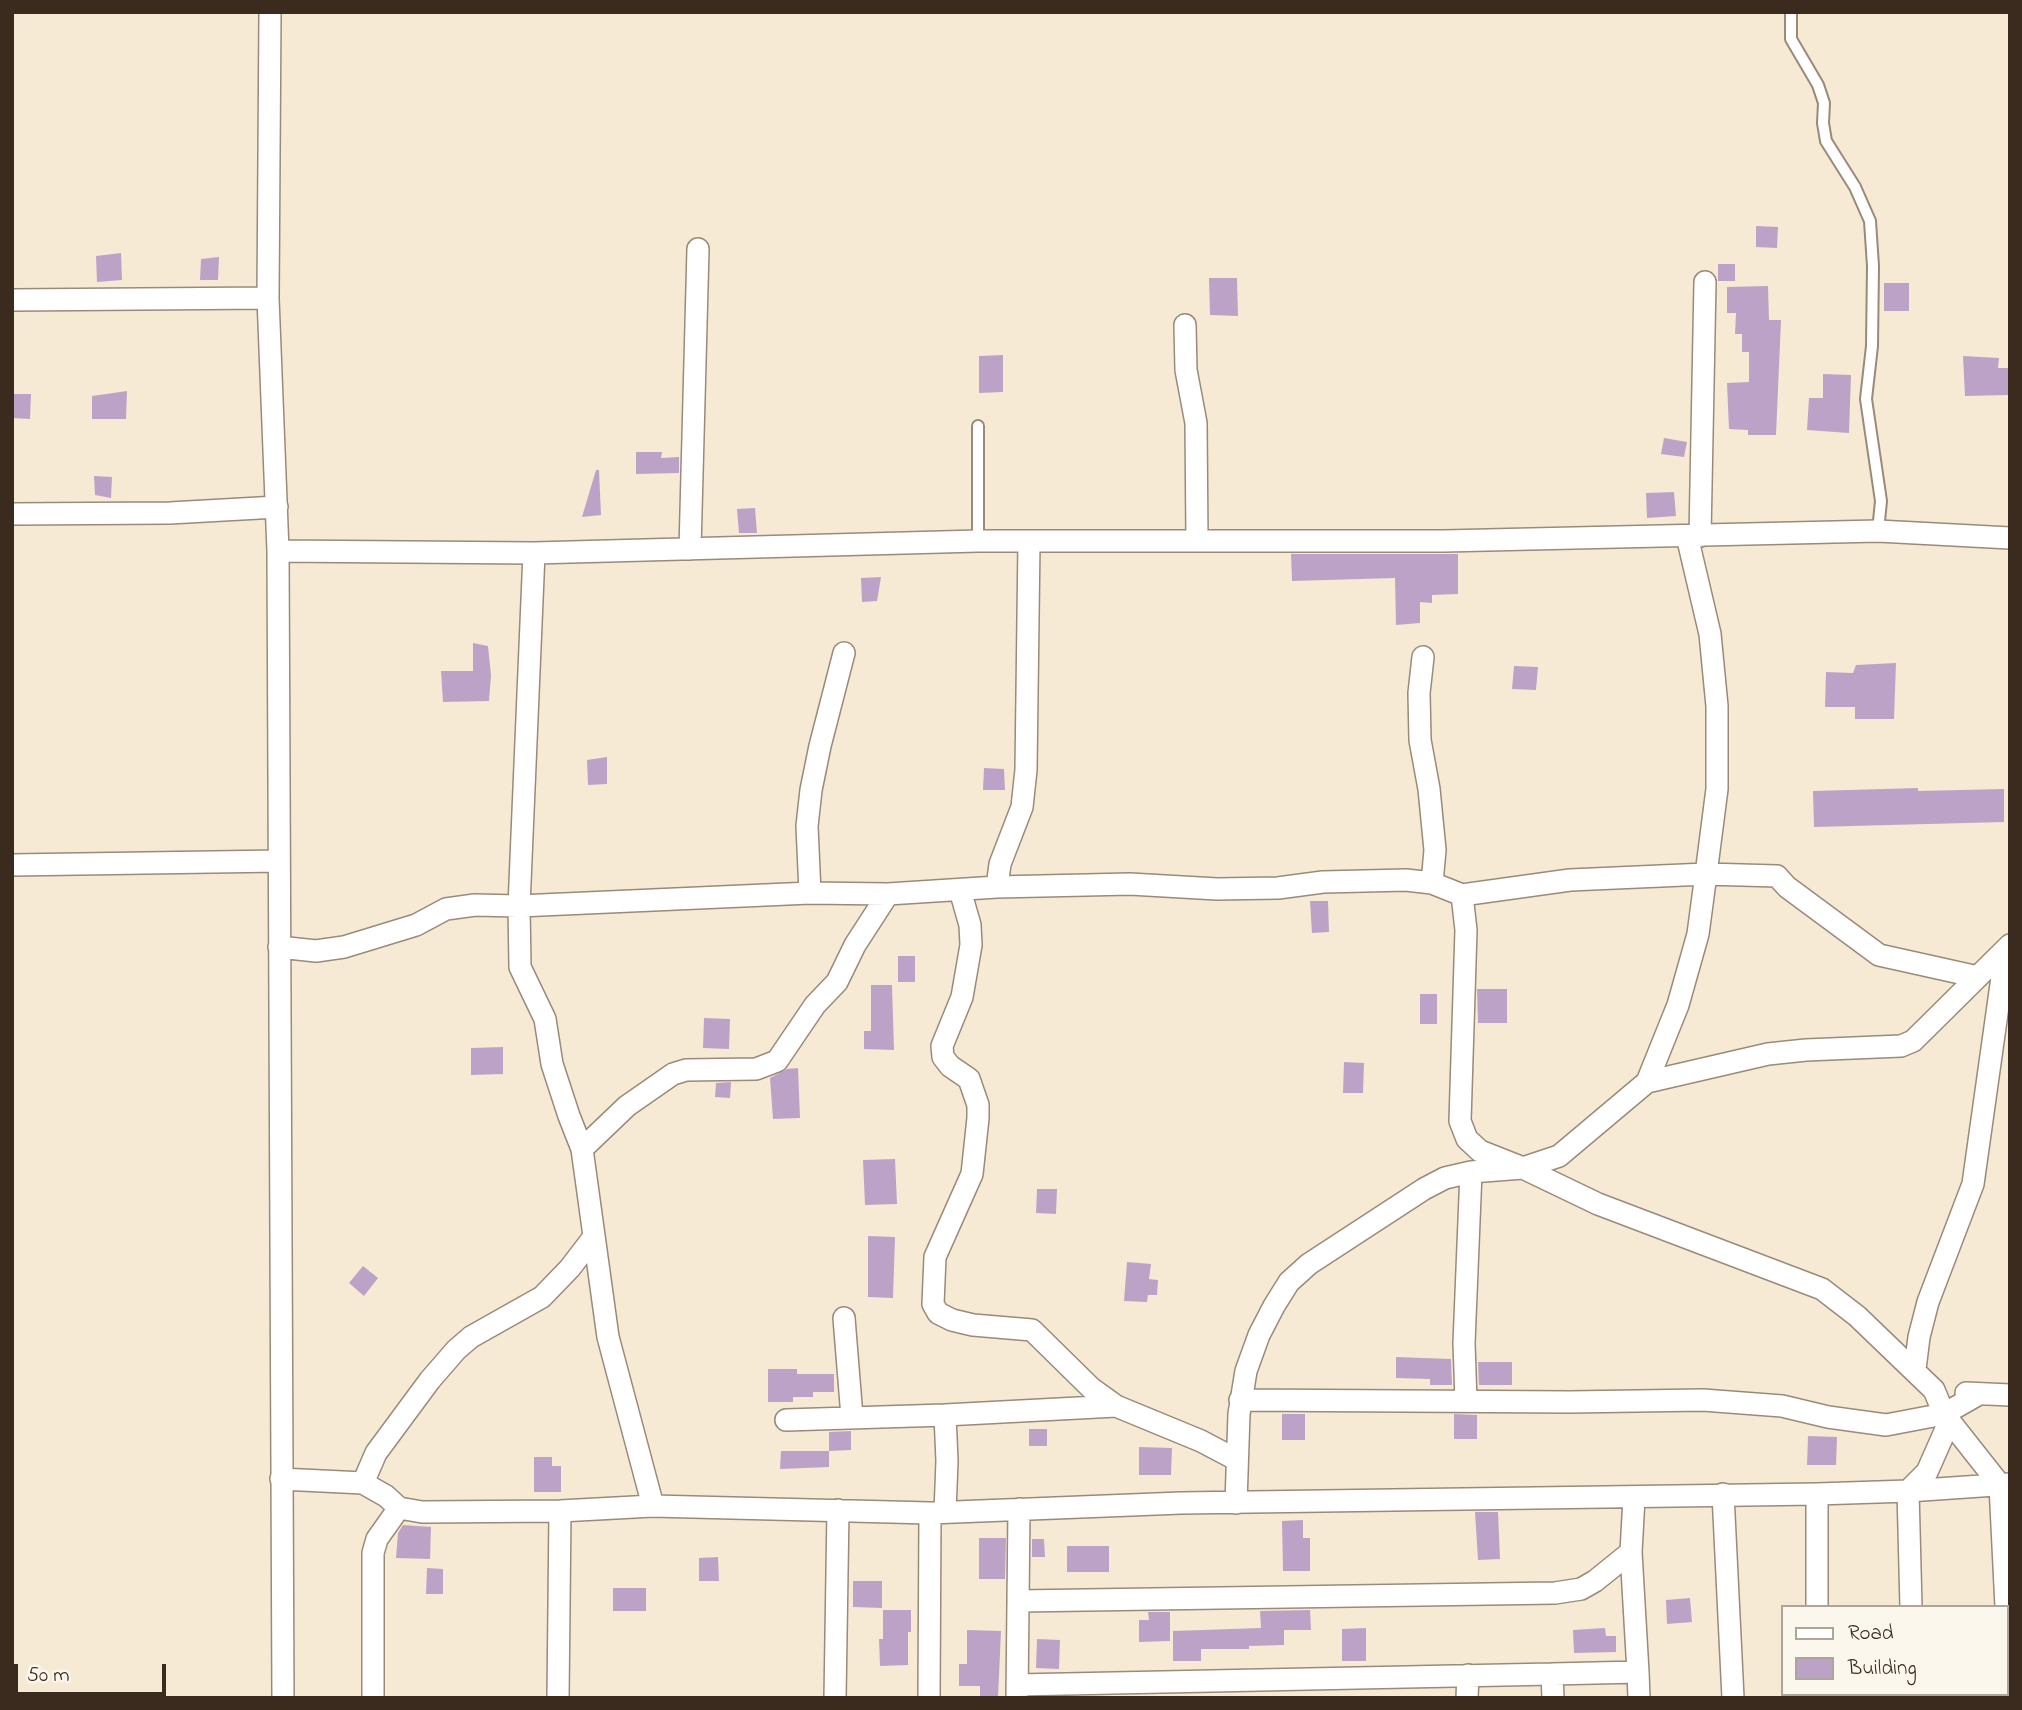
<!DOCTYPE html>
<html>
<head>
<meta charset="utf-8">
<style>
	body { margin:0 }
	#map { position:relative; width:2022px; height:1710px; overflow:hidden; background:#f7ead5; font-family:"Indie Flower",sans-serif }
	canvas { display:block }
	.frame { position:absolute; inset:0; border:14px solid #3b2a1e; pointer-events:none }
	.legend { position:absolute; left:1781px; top:1605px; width:228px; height:91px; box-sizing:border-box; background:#fbf7ec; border:2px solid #aea59a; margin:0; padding:9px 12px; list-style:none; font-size:21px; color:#3b2a1e }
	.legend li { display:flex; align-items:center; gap:14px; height:35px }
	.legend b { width:35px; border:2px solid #aea59a }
	.scale { position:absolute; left:14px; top:1664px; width:152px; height:32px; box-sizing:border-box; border:4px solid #3b2a1e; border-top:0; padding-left:9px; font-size:21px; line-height:24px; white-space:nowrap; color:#3b2a1e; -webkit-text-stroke:5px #fbf7ec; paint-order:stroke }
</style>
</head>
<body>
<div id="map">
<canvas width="2022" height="1710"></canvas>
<div class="frame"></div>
<ul class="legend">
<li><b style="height:9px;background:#fff"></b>Road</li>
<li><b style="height:19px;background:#bda2c7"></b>Building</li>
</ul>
<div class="scale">50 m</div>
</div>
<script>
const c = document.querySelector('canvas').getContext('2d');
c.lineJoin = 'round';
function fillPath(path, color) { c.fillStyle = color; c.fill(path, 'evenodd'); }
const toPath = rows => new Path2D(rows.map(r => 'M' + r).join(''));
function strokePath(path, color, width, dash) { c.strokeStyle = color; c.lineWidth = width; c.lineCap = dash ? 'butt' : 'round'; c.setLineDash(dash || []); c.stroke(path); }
fillPath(toPath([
	[1756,226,1778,227,1777,248,1756,247],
	[121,253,122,280,97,282,96,256],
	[219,257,218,280,200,280,201,259],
	[1718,264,1735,264,1735,281,1718,281],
	[1209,278,1237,278,1238,316,1210,315],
	[1884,283,1909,283,1909,311,1884,311],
	[1768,286,1769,320,1781,320,1776,435,1748,435,1748,430,1729,429,1727,383,1749,382,1749,352,1742,352,1742,334,1735,334,1736,313,1727,313,1727,287],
	[1003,355,1003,392,979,393,979,356],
	[1963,356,1999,358,1998,368,2010,368,2010,395,1965,396],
	[1823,374,1851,375,1849,433,1807,430,1809,398,1823,398],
	[127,391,126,419,92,419,92,396],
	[12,394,31,394,30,419,12,418],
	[1664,438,1687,442,1684,457,1661,454],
	[636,452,662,452,661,458,679,457,679,473,636,474],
	[596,470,599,470,601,515,582,517],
	[94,476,112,477,111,498,95,495],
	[1674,492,1676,516,1647,518,1646,493],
	[755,508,757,533,739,533,737,509],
	[1291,554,1458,554,1458,594,1432,595,1432,603,1420,602,1420,623,1396,625,1395,578,1292,581],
	[881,577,877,601,862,602,861,578],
	[473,643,488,646,491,675,489,701,443,702,441,671,473,671],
	[1896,663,1894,719,1855,719,1855,707,1825,707,1826,672,1853,673,1856,665],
	[1514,666,1538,667,1536,690,1512,689],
	[607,757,607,784,588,785,587,760],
	[984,768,1004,769,1005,790,983,790],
	[1918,788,1918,791,2004,789,2004,822,1814,827,1813,791],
	[1310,901,1328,901,1329,932,1312,933],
	[898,956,915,956,915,982,898,982],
	[871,985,892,985,894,1050,864,1049,864,1031,871,1031],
	[1477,989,1507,989,1507,1023,1478,1023],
	[1420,994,1437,994,1437,1024,1420,1024],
	[704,1018,730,1019,729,1049,703,1048],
	[503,1047,503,1074,471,1075,471,1048],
	[1344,1062,1364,1063,1363,1093,1343,1093],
	[798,1068,800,1118,773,1119,770,1078,787,1069],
	[731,1082,730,1098,715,1097,716,1083],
	[895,1159,897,1204,865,1205,863,1160],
	[1037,1189,1057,1189,1056,1214,1036,1213],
	[868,1236,895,1237,893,1298,868,1297],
	[1127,1262,1151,1264,1149,1279,1158,1280,1157,1295,1148,1295,1147,1302,1124,1301],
	[363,1266,378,1278,364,1296,349,1283],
	[1396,1357,1451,1359,1452,1385,1430,1385,1430,1379,1396,1378],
	[1478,1362,1512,1362,1512,1385,1479,1385],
	[768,1369,797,1369,797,1374,834,1374,834,1392,813,1392,813,1397,793,1397,793,1402,768,1402],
	[1282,1414,1305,1414,1305,1440,1282,1440],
	[1454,1414,1477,1415,1477,1439,1454,1439],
	[1029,1429,1047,1429,1047,1446,1029,1446],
	[851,1431,851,1450,829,1451,829,1432],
	[1808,1436,1837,1437,1836,1465,1807,1465],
	[1139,1447,1172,1448,1171,1475,1139,1475],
	[781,1451,829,1451,829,1467,780,1469],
	[534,1457,552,1457,552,1466,561,1466,561,1492,534,1492],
	[1475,1512,1498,1512,1500,1559,1478,1560],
	[1303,1520,1303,1538,1310,1538,1310,1571,1283,1571,1282,1521],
	[403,1525,431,1527,430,1559,396,1558,398,1533],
	[979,1538,1006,1538,1005,1579,979,1579],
	[1032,1539,1044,1539,1045,1557,1032,1557],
	[1067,1546,1109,1546,1109,1572,1067,1572],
	[718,1557,719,1581,699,1581,699,1558],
	[427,1568,443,1569,443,1594,426,1594],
	[853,1581,882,1581,882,1608,853,1607],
	[613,1588,646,1588,646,1611,613,1611],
	[1690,1598,1692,1622,1667,1624,1666,1600],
	[883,1610,911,1610,911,1632,908,1632,908,1665,880,1666,879,1639,883,1639],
	[1310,1610,1311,1630,1284,1630,1284,1645,1249,1646,1249,1649,1201,1649,1201,1661,1173,1661,1173,1631,1261,1628,1260,1611],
	[1148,1612,1170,1612,1170,1641,1139,1642,1139,1620,1149,1620],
	[1366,1628,1366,1661,1342,1661,1342,1629],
	[1605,1628,1606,1636,1616,1636,1616,1652,1574,1653,1573,1630],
	[967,1630,1001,1631,998,1698,980,1698,980,1686,959,1686,959,1664,967,1664],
	[1037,1639,1060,1640,1059,1669,1036,1668]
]), '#bda2c7');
const lane = toPath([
	[1791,12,1791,39,1818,85,1824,103,1823,123,1826,141,1855,187,1870,221,1873,266,1872,346,1866,399,1881,501,1878,531],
	[978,426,978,541]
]);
const street = toPath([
	[270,12,268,298,278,551,283,1698],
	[12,300,268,298],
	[1185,325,1186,370,1196,423,1197,540],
	[12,514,170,513,277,507],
	[1700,536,1705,282],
	[690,549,698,249],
	[278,551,534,553,978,541,1444,541,1878,531,2010,538],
	[534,553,519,906,810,893,888,894,997,887,1130,884,1217,889,1278,888,1323,882,1406,880,1432,883,1462,895,1570,880,1706,874,1717,789,1717,706,1710,634,1687,536],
	[1423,657,1419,693,1420,740,1429,789,1435,850,1432,883],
	[12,865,279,861],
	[997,887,1000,864,1022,807,1026,770,1029,542],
	[960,890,970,925,971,945,962,997,942,1046,943,1057,950,1066,969,1079,978,1105,978,1118,972,1174,935,1257,933,1304,938,1313,952,1320,973,1325,1032,1330,1091,1388,1116,1406,1201,1441,1237,1460],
	[810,893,807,826,811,790,820,746,844,653],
	[1462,895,1466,930,1460,1121,1467,1139,1480,1151,1523,1168,1598,1204,1822,1289,1857,1316,1934,1390,1944,1414,2000,1485,2006,1607],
	[279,947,316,951,344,947,416,925,446,909,475,905,519,906,520,967,545,1019,552,1064,569,1116,582,1149,608,1337,653,1506],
	[1647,1082,1678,1005,1698,934,1706,874,1777,876,1787,887,1879,955,1978,977],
	[582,1149,627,1106,673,1074,686,1070,756,1069,777,1061,815,1005,837,982,855,945,888,894],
	[844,1318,852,1417],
	[1915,1369,1919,1337,1928,1302,1973,1184,2006,949],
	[1966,1393,2010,1395],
	[1240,1400,1570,1402,1703,1400,1782,1406,1828,1417,1886,1425,1944,1414,1979,1394],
	[1466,1401,1464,1343,1471,1172],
	[945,1415,1116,1406],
	[786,1420,945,1415,947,1461,945,1512],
	[281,1479,363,1483,386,1496,399,1508,422,1512,560,1511,653,1506,930,1513,1181,1503,1817,1494,1908,1491,2010,1484],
	[363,1483,376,1453,430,1380,456,1350,471,1337,542,1297,570,1268,593,1238],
	[1723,1494,1733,1698],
	[1817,1494,1817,1607],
	[1634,1498,1631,1552,1638,1672],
	[1236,1503,1239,1414,1246,1371,1259,1335,1274,1306,1289,1282,1309,1264,1424,1189,1445,1178,1471,1172,1523,1168,1559,1156,1647,1082,1768,1054,1806,1050,1901,1046,1913,1041,2010,945],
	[1019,1601,1555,1593,1581,1589,1595,1581,1631,1552],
	[1911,1607,1908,1491,1927,1472,1950,1420],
	[2006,1622,2010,1698],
	[1017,1685,1552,1674],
	[1819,1694,1819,1698],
	[1914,1694,1914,1698],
	[373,1698,373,1553,377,1539,399,1508],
	[558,1698,560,1511],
	[835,1698,838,1510],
	[929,1698,930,1513],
	[1017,1698,1019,1509],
	[1467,1698,1468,1675],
	[1553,1698,1552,1674,1638,1672,1639,1698]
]);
strokePath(lane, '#998a7a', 14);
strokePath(street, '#998a7a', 24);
strokePath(lane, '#fff', 10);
strokePath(street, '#fff', 21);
</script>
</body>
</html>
